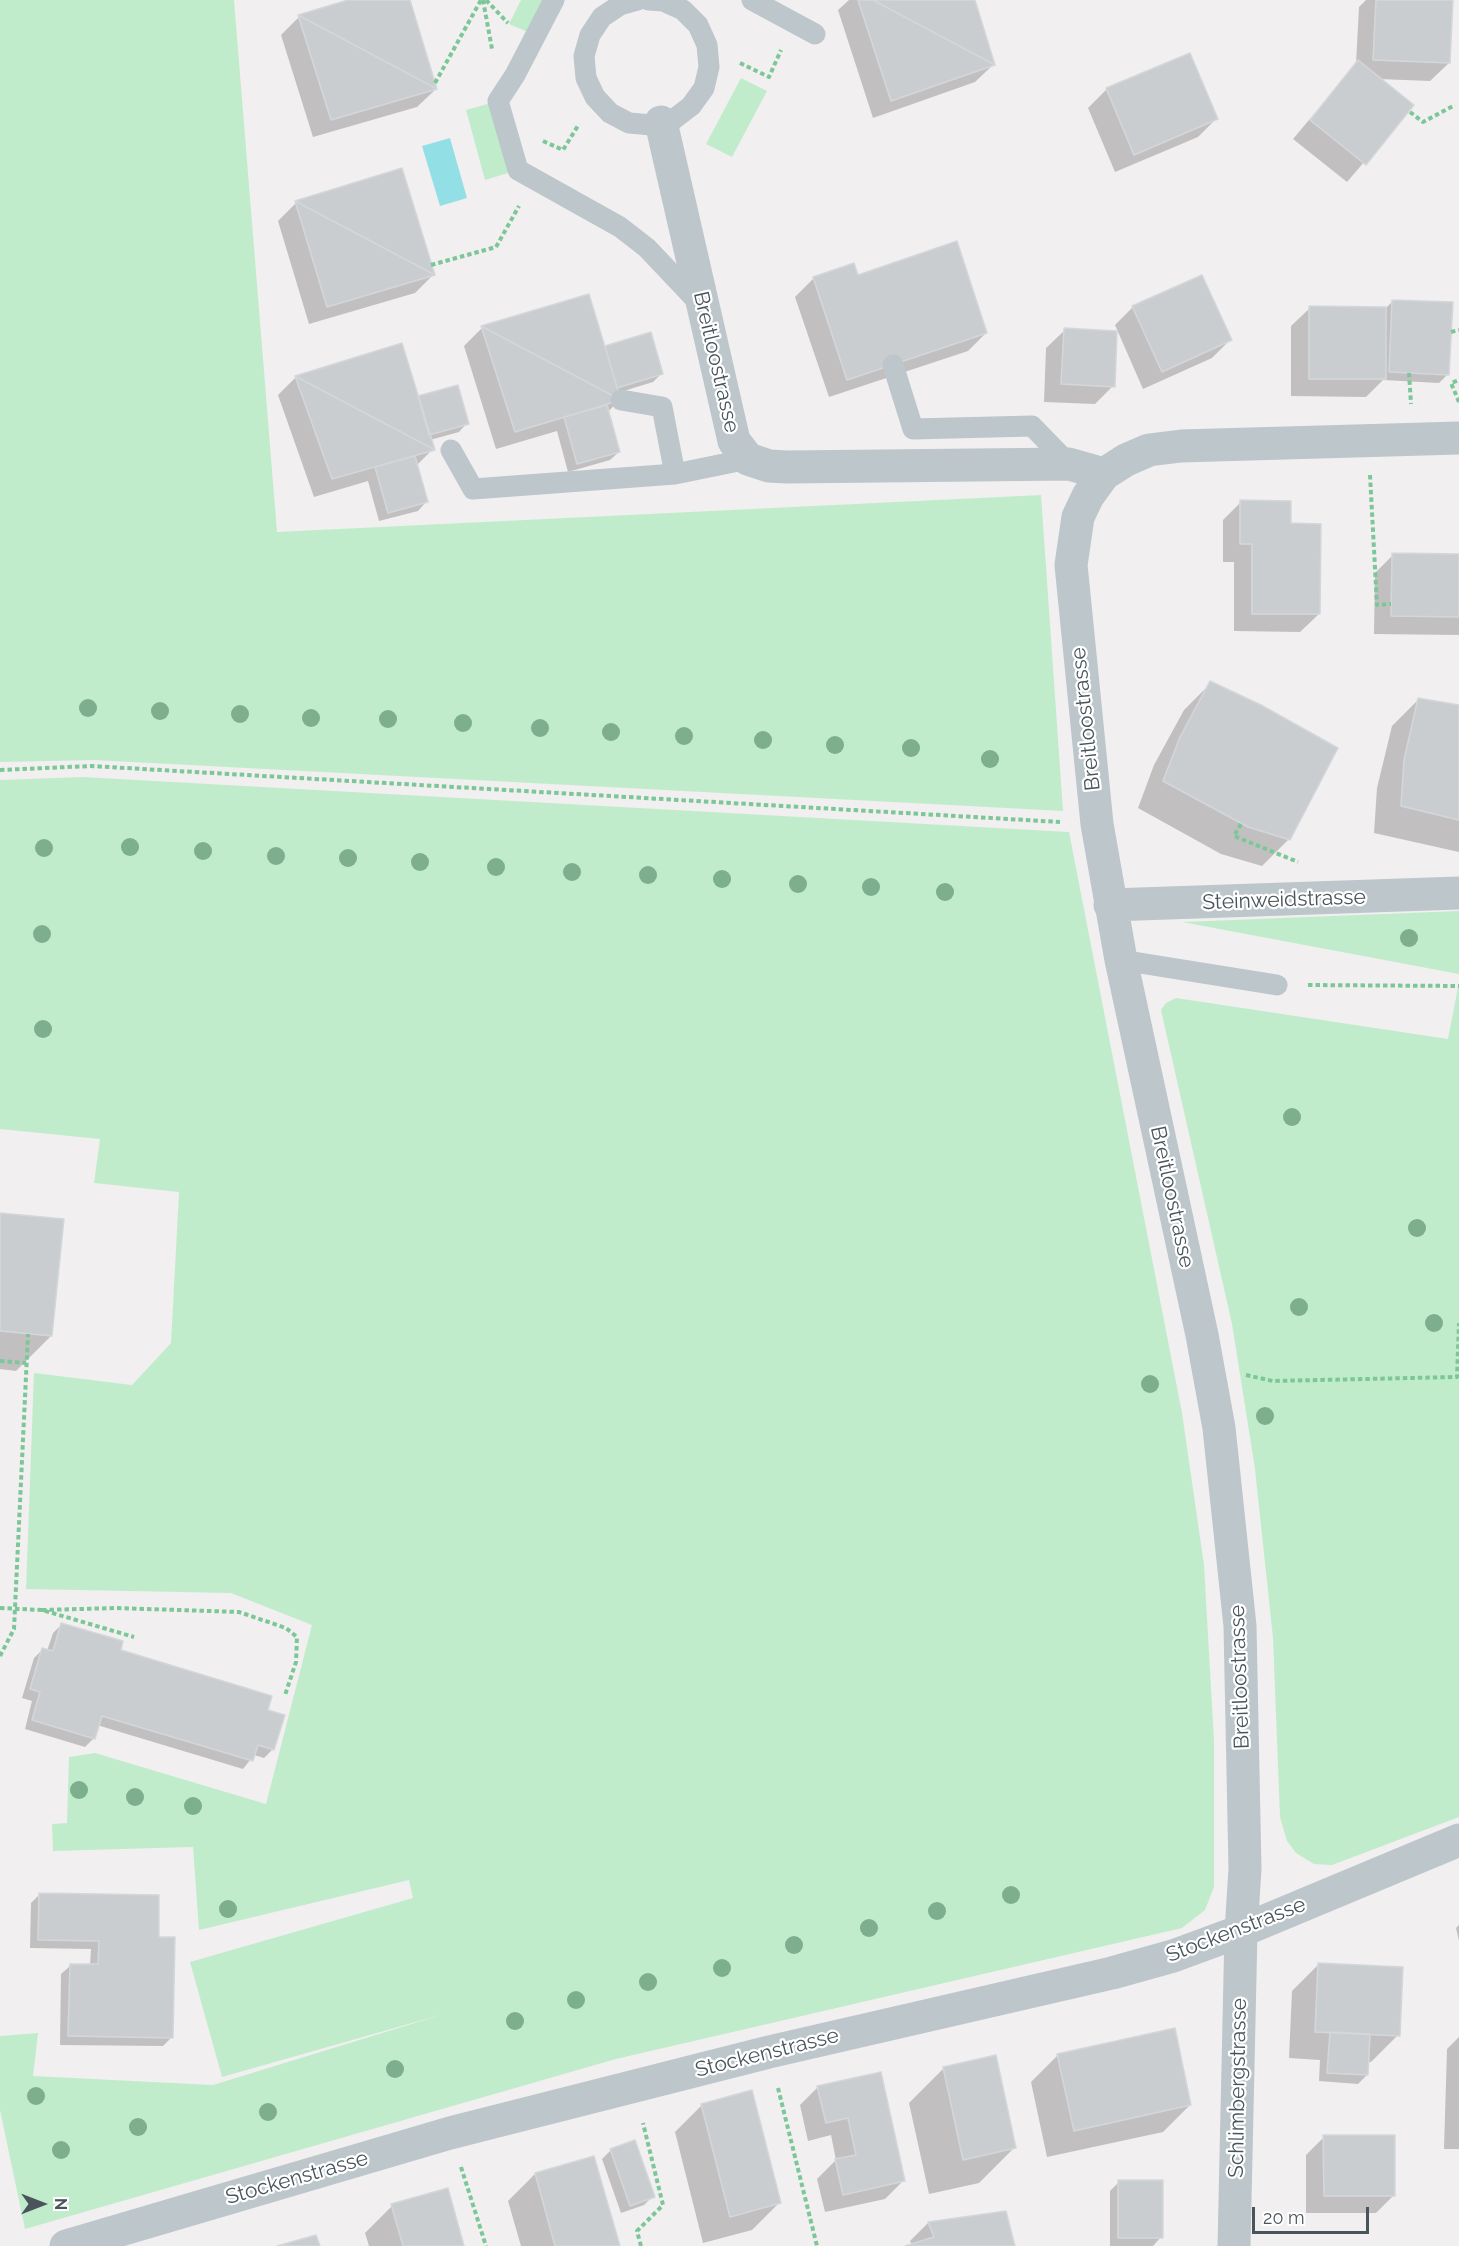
<!DOCTYPE html>
<html>
<head>
<meta charset="utf-8">
<style>
	body { margin:0 }
	#map { position:relative; width:1459px; height:2246px; overflow:hidden; background:#f2eff0; font-family:Raleway,sans-serif }
	canvas { display:block }
	.north { position:absolute; left:12px; top:2174px; width:60px; height:60px; -webkit-text-stroke:4px #fff; paint-order:stroke; rotate:90deg; font-size:16px; font-weight:700; line-height:24px; text-align:center; color:#49555b }
	.north::after { content:''; display:block; margin:auto; width:21px; height:27px; background:#49555b; clip-path:polygon(50% 0,100% 100%,50% 72%,0 100%) }
	.scale { position:absolute; left:1252px; top:2207px; width:117px; height:27px; box-sizing:border-box; border:3px solid #49555b; border-top:0; padding-left:8px; font-size:18px; line-height:21px; white-space:nowrap; color:#49555b; -webkit-text-stroke:4px #fff; paint-order:stroke }
</style>
</head>
<body>
<div id="map">
<canvas width="1459" height="2246"></canvas>
<div class="north">N</div>
<div class="scale">20 m</div>
</div>
<script>
const c = document.querySelector('canvas').getContext('2d');
c.lineJoin = 'round';
function fillPath(path, color) { c.fillStyle = color; c.fill(path, 'evenodd'); }
const toPath = rows => new Path2D(rows.map(r => 'M' + r).join(''));
function strokePath(path, color, width, dash) { c.strokeStyle = color; c.lineWidth = width; c.lineCap = dash ? 'butt' : 'round'; c.setLineDash(dash || []); c.stroke(path); }
function drawText(font, color, halo, rows, align = 'center') {
  c.font = font + ' Raleway,sans-serif'; c.lineWidth = 4.5; c.setLineDash([]); c.textBaseline = 'middle'; c.strokeStyle = halo; c.fillStyle = color; for (const [text, x, y, turn = 0] of rows) {
    c.save(); c.translate(x, y); c.rotate((+turn || 0) * Math.PI / 180); c.textAlign = isNaN(turn) ? turn : align; if (halo) c.strokeText(text, 0, 0); c.fillText(text, 0, 0); c.restore();
  }
}
fillPath(toPath([
	[0,0,234,0,277,532,1041,495,1063,811,94,760,0,762],
	[521,0,554,0,535,35,509,24],
	[741,78,767,91,732,157,706,144],
	[498,101,518,170,485,180,466,110],
	[83,777,1069,832,1182,1413,1204,1565,1214,1741,1214,1887,1205,1910,1182,1928,616,2059,25,2229,0,2110,0,2036,38,2033,33,2076,213,2085,444,2014,222,2077,190,1962,413,1898,409,1880,199,1930,193,1847,53,1851,52,1824,67,1823,69,1757,95,1753,266,1804,312,1625,231,1593,26,1589,34,1373,132,1385,171,1343,179,1192,94,1183,100,1139,0,1129,0,780],
	[1459,911,1459,974,1182,922],
	[1459,982,1459,1817,1332,1865,1314,1864,1296,1853,1287,1841,1280,1817,1273,1638,1255,1469,1232,1324,1161,1010,1166,1003,1176,998,1448,1039]
]), '#c1eccc');
fillPath(toPath([
	[450,138,467,198,440,206,422,146]
]), '#92e0e5');
fillPath(toPath([
	[353,0,408,0,436,89,417,107,313,137,281,35,299,17],
	[849,0,974,0,994,64,975,82,873,118,838,10],
	[1366,0,1451,0,1449,63,1430,81,1379,79,1412,106,1347,182,1293,139,1356,64,1359,7],
	[1189,55,1216,119,1198,137,1115,172,1088,108,1107,89],
	[296,203,433,275,415,293,309,324,278,221],
	[856,276,986,333,968,351,829,397,795,297,814,278],
	[1393,301,1448,374,1439,383,1383,380,1366,397,1291,396,1291,326,1310,308,1385,309],
	[1133,307,1230,340,1212,358,1143,389,1115,325],
	[482,328,606,347,662,373,653,382,617,393,619,400,608,412,619,452,610,460,568,472,557,431,496,449,464,346],
	[600,405,600,408,587,412,586,409],
	[1065,330,1113,386,1095,404,1044,402,1046,348],
	[296,377,417,398,467,423,459,432,430,440,433,449,416,466,426,502,418,511,379,521,368,481,314,497,278,395],
	[1241,502,1289,525,1319,614,1300,632,1234,631,1234,562,1223,562,1223,520],
	[1393,555,1459,555,1459,635,1374,634,1375,573],
	[1211,683,1289,839,1262,866,1221,854,1138,808,1154,765,1184,710],
	[1419,699,1459,708,1459,852,1374,833,1377,788,1392,726],
	[0,1214,51,1336,16,1371,0,1369],
	[62,1624,119,1651,266,1712,273,1749,264,1758,254,1755,243,1769,97,1725,94,1738,85,1747,25,1729,32,1701,22,1698,34,1658,43,1649,47,1651,53,1633],
	[40,1894,157,1938,171,2038,163,2046,60,2045,61,1974,70,1966,90,1966,91,1949,30,1948,31,1903],
	[1459,1925,1459,1941,1456,1928],
	[1319,1964,1398,2035,1371,2062,1367,2062,1367,2075,1358,2084,1319,2081,1320,2060,1289,2058,1292,1991],
	[1459,2037,1459,2149,1444,2149,1447,2049],
	[1058,2055,1190,2105,1163,2132,1047,2157,1031,2082],
	[944,2068,1014,2148,979,2183,929,2194,909,2103],
	[880,2074,903,2181,885,2199,825,2212,817,2179,836,2160,831,2135,808,2141,800,2105,818,2087],
	[702,2105,779,2203,752,2230,703,2243,675,2132],
	[1324,2137,1394,2195,1376,2213,1306,2213,1306,2155],
	[611,2150,653,2196,644,2205,621,2213,602,2159],
	[535,2174,618,2246,521,2246,508,2201],
	[1119,2182,1161,2237,1153,2246,1110,2246,1110,2191],
	[392,2206,462,2246,369,2246,365,2233],
	[1005,2213,1014,2246,907,2246,912,2245,910,2241,928,2223]
]), '#0003');
const building = toPath([
	[348,0,410,0,437,89,298,15,348,0],
	[858,0,873,0,995,65,891,101,858,0],
	[873,0,975,0,995,65,873,0],
	[1376,0,1453,0,1450,63,1373,60,1376,0],
	[298,15,437,89,331,120,298,15],
	[1190,53,1218,119,1134,155,1106,88,1190,53],
	[1358,60,1414,105,1366,165,1310,120,1358,60],
	[402,168,435,275,295,201,402,168],
	[295,201,435,275,327,307,295,201],
	[957,241,987,333,847,380,813,277,854,263,858,275,957,241],
	[1202,275,1232,340,1162,372,1132,306,1202,275],
	[589,294,621,400,481,326,589,294],
	[1392,300,1453,302,1449,375,1389,372,1392,300],
	[1309,306,1386,307,1386,379,1309,379,1309,306],
	[481,326,621,400,515,432,481,326],
	[1064,328,1117,331,1115,387,1061,384,1064,328],
	[651,332,663,374,617,388,605,346,651,332],
	[402,343,435,450,295,376,402,343],
	[295,376,435,450,332,479,295,376],
	[458,385,469,424,429,435,418,396,458,385],
	[607,405,620,452,577,464,564,417,607,405],
	[415,456,428,502,388,513,375,467,415,456],
	[1240,500,1291,501,1291,523,1321,524,1320,614,1252,614,1252,544,1240,544,1240,500],
	[1392,553,1459,554,1459,617,1391,616,1392,553],
	[1210,681,1261,705,1338,748,1290,840,1248,827,1163,781,1180,737,1210,681],
	[1418,698,1459,705,1459,820,1401,806,1404,760,1418,698],
	[0,1213,64,1219,52,1336,0,1331,0,1213],
	[61,1623,123,1641,121,1650,272,1696,268,1710,285,1715,274,1750,258,1745,253,1761,102,1716,95,1739,32,1720,40,1692,30,1689,42,1648,53,1651,61,1623],
	[39,1893,159,1895,159,1937,175,1937,173,2038,68,2036,70,1964,98,1964,99,1941,38,1940,39,1893],
	[1318,1963,1403,1967,1400,2036,1315,2032,1318,1963],
	[1175,2028,1191,2105,1074,2131,1057,2054,1175,2028],
	[1330,2032,1370,2034,1368,2075,1327,2073,1330,2032],
	[996,2055,1016,2148,963,2160,943,2067,996,2055],
	[881,2072,905,2181,843,2195,835,2159,856,2155,848,2118,826,2123,817,2086,881,2072],
	[752,2090,781,2203,730,2217,701,2104,752,2090],
	[1323,2135,1395,2135,1395,2196,1324,2196,1323,2135],
	[635,2140,655,2197,630,2206,610,2149,635,2140],
	[594,2156,620,2246,555,2246,535,2173,594,2156],
	[1118,2180,1163,2180,1163,2238,1118,2238,1118,2180],
	[448,2188,464,2246,403,2246,391,2204,448,2188],
	[1006,2211,1015,2246,905,2246,934,2237,928,2222,1006,2211],
	[316,2235,320,2246,277,2246,316,2235]
]);
fillPath(building, '#cacdd0');
strokePath(building, '#d4d7da', 1.5);
strokePath(toPath([
	[483,0,492,49],
	[486,0,508,23],
	[740,63,769,77,781,50],
	[435,83,481,0],
	[1410,112,1423,122,1455,105],
	[543,141,563,150,579,124],
	[431,265,496,247,519,206],
	[1451,332,1459,330],
	[1409,373,1411,404],
	[1459,402,1451,383,1459,380],
	[1370,475,1377,605,1391,604],
	[0,770,91,766,1060,822],
	[1241,824,1234,836,1298,862],
	[1308,985,1459,986],
	[0,1361,26,1363],
	[1246,1375,1273,1381,1457,1377,1459,1323],
	[0,1608,42,1610,134,1637],
	[42,1610,117,1608,239,1612,286,1628,297,1637,296,1662,285,1695],
	[0,1656,14,1629,28,1334],
	[778,2088,817,2246],
	[461,2167,486,2246],
	[641,2246,637,2231,663,2205,643,2123]
]), '#7cc797', 4, [4.5, 3]);
strokePath(toPath([
	[554,0,515,75,498,101,518,170,620,227,647,248,701,305],
	[638,0,620,5,602,17,590,35,584,56,586,78,595,97,610,113,629,123,652,125,674,119,691,106,704,88,709,67,707,45,698,25,683,10,663,1,649,0],
	[752,0,815,34],
	[893,365,913,429,1032,426,1069,464],
	[621,400,662,407,675,474],
	[451,450,473,489,675,474,748,459],
	[1121,960,1277,985]
]), '#bcc6cb', 21);
strokePath(toPath([
	[661,122,734,441,748,459,769,466,787,467,1069,464,1104,474],
	[1110,905,1459,893],
	[66,2246,450,2133,769,2052,1112,1973,1173,1956,1241,1931,1459,1840],
	[1234,2246,1241,1931,1245,1869,1240,1626,1219,1428,1202,1335,1121,960,1097,824,1071,565,1078,517,1088,496,1104,474,1126,460,1149,450,1181,446,1459,438]
]), '#bcc6cb', 33);
c.fillStyle = '#7dae8e';
for (const [x, y] of [
	[88,708],
	[160,711],
	[240,714],
	[311,718],
	[388,719],
	[463,723],
	[540,728],
	[611,732],
	[684,736],
	[763,740],
	[835,745],
	[911,748],
	[990,759],
	[130,847],
	[44,848],
	[203,851],
	[276,856],
	[348,858],
	[420,862],
	[496,867],
	[572,872],
	[648,875],
	[722,879],
	[798,884],
	[871,887],
	[945,892],
	[42,934],
	[1409,938],
	[43,1029],
	[1292,1117],
	[1417,1228],
	[1299,1307],
	[1434,1323],
	[1150,1384],
	[1265,1416],
	[79,1790],
	[135,1797],
	[193,1806],
	[1011,1895],
	[228,1909],
	[937,1911],
	[869,1928],
	[794,1945],
	[722,1968],
	[648,1982],
	[576,2000],
	[515,2021],
	[395,2069],
	[36,2096],
	[268,2112],
	[138,2127],
	[61,2150]
]) { c.beginPath(); c.arc(x, y, 9, 0, 2 * Math.PI); c.fill(); }
drawText('21px', '#49555b', '#fff', [
	["Breitloostrasse",716,362,77],
	["Breitloostrasse",1086,719,-96],
	["Steinweidstrasse",1284,900,-2],
	["Breitloostrasse",1172,1197,78],
	["Breitloostrasse",1240,1677,-92],
	["Stockenstrasse",1236,1930,-21],
	["Stockenstrasse",767,2053,-14],
	["Schlimbergstrasse",1238,2088,-89],
	["Stockenstrasse",297,2178,-16]
]);
</script>
</body>
</html>
